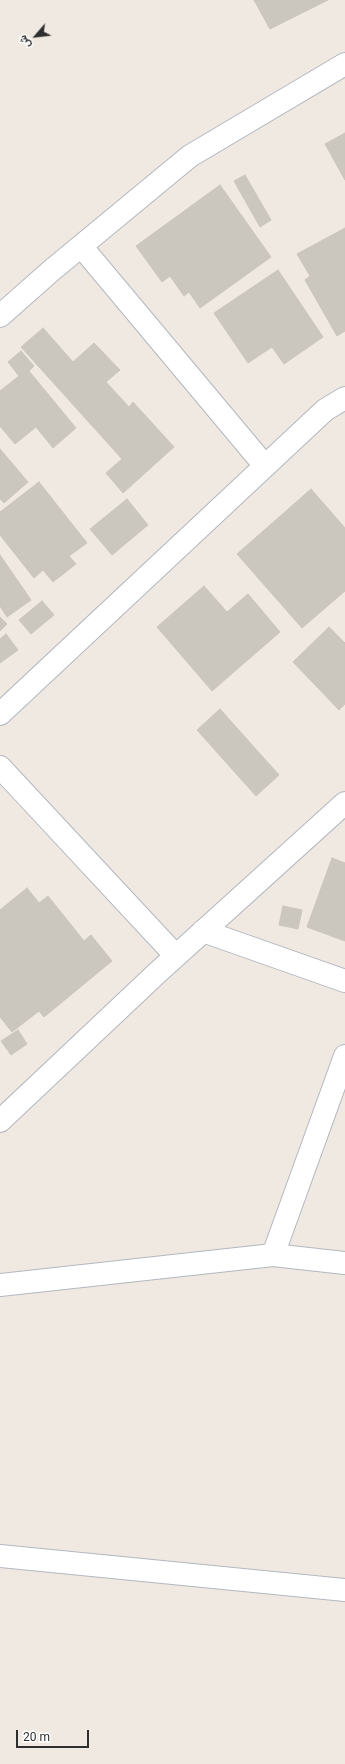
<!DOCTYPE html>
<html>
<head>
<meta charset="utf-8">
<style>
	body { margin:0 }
	#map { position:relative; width:345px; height:1764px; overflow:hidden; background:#efe9e1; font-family:Roboto,Vazirmatn,sans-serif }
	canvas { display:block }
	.north { position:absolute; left:16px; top:16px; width:40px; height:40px; -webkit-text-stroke:3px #fff; paint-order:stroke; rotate:242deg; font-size:11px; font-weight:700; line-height:16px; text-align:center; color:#2e2e2e }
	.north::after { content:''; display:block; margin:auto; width:14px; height:18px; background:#2e2e2e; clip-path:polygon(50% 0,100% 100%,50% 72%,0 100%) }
	.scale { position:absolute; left:16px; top:1730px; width:73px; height:18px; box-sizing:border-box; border:2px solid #2e2e2e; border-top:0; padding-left:5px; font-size:12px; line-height:14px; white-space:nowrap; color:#2e2e2e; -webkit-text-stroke:3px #fff; paint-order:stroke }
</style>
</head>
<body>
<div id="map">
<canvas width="345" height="1764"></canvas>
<div class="north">ش</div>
<div class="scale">20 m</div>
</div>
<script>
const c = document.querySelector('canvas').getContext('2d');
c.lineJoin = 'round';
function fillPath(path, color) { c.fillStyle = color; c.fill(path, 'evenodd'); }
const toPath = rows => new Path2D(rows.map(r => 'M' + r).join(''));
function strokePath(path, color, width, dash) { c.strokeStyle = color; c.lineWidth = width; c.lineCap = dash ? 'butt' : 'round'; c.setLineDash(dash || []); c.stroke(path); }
const building = toPath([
	[254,0,328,0,270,29,254,0],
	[345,133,345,180,325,144,345,133],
	[245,175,271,220,260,227,234,181,245,175],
	[220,185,271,257,200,308,189,292,184,296,170,276,162,282,136,246,220,185],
	[345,228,345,331,337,336,305,280,310,276,297,254,345,228],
	[278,270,323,337,284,364,272,347,248,363,214,313,278,270],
	[43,328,73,362,94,343,120,370,106,382,129,407,133,402,174,447,123,493,106,473,122,459,21,347,43,328],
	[21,351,34,366,29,371,76,428,53,448,36,427,15,444,0,426,0,391,19,376,8,362,21,351],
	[0,449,28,482,4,503,0,499,0,449],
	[39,482,87,543,69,556,76,564,53,582,43,570,34,578,0,535,0,512,39,482],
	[311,489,345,528,345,591,302,628,237,554,311,489],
	[127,499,148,525,112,555,90,529,127,499],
	[0,555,31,600,7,617,0,606,0,555],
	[204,586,227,612,248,594,280,632,212,691,157,627,204,586],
	[42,601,54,615,31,634,19,620,42,601],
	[0,617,7,624,0,631,0,617],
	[329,627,345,643,345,704,339,710,293,662,329,627],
	[6,634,18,650,0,663,0,639,6,634],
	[220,709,279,775,256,796,197,730,220,709],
	[332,858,345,863,345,941,307,927,332,858],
	[27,888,39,903,48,896,84,941,91,935,112,961,44,1017,39,1011,12,1032,0,1017,0,910,27,888],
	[283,906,302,910,298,929,279,925,283,906],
	[18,1030,27,1044,11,1055,1,1041,18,1030]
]);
fillPath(building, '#cbc7bf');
strokePath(building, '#cbc5ba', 1);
const minor = toPath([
	[81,246,265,466],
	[0,316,52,270,190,156,345,64],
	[0,714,325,410,345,398],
	[0,767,176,956],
	[203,931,345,981],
	[0,1121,156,974,345,803],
	[273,1255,345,1056],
	[0,1285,273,1255,345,1263],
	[0,1556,345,1590]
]);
strokePath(minor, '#b4b7c1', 24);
strokePath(minor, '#fff', 22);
</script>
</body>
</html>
